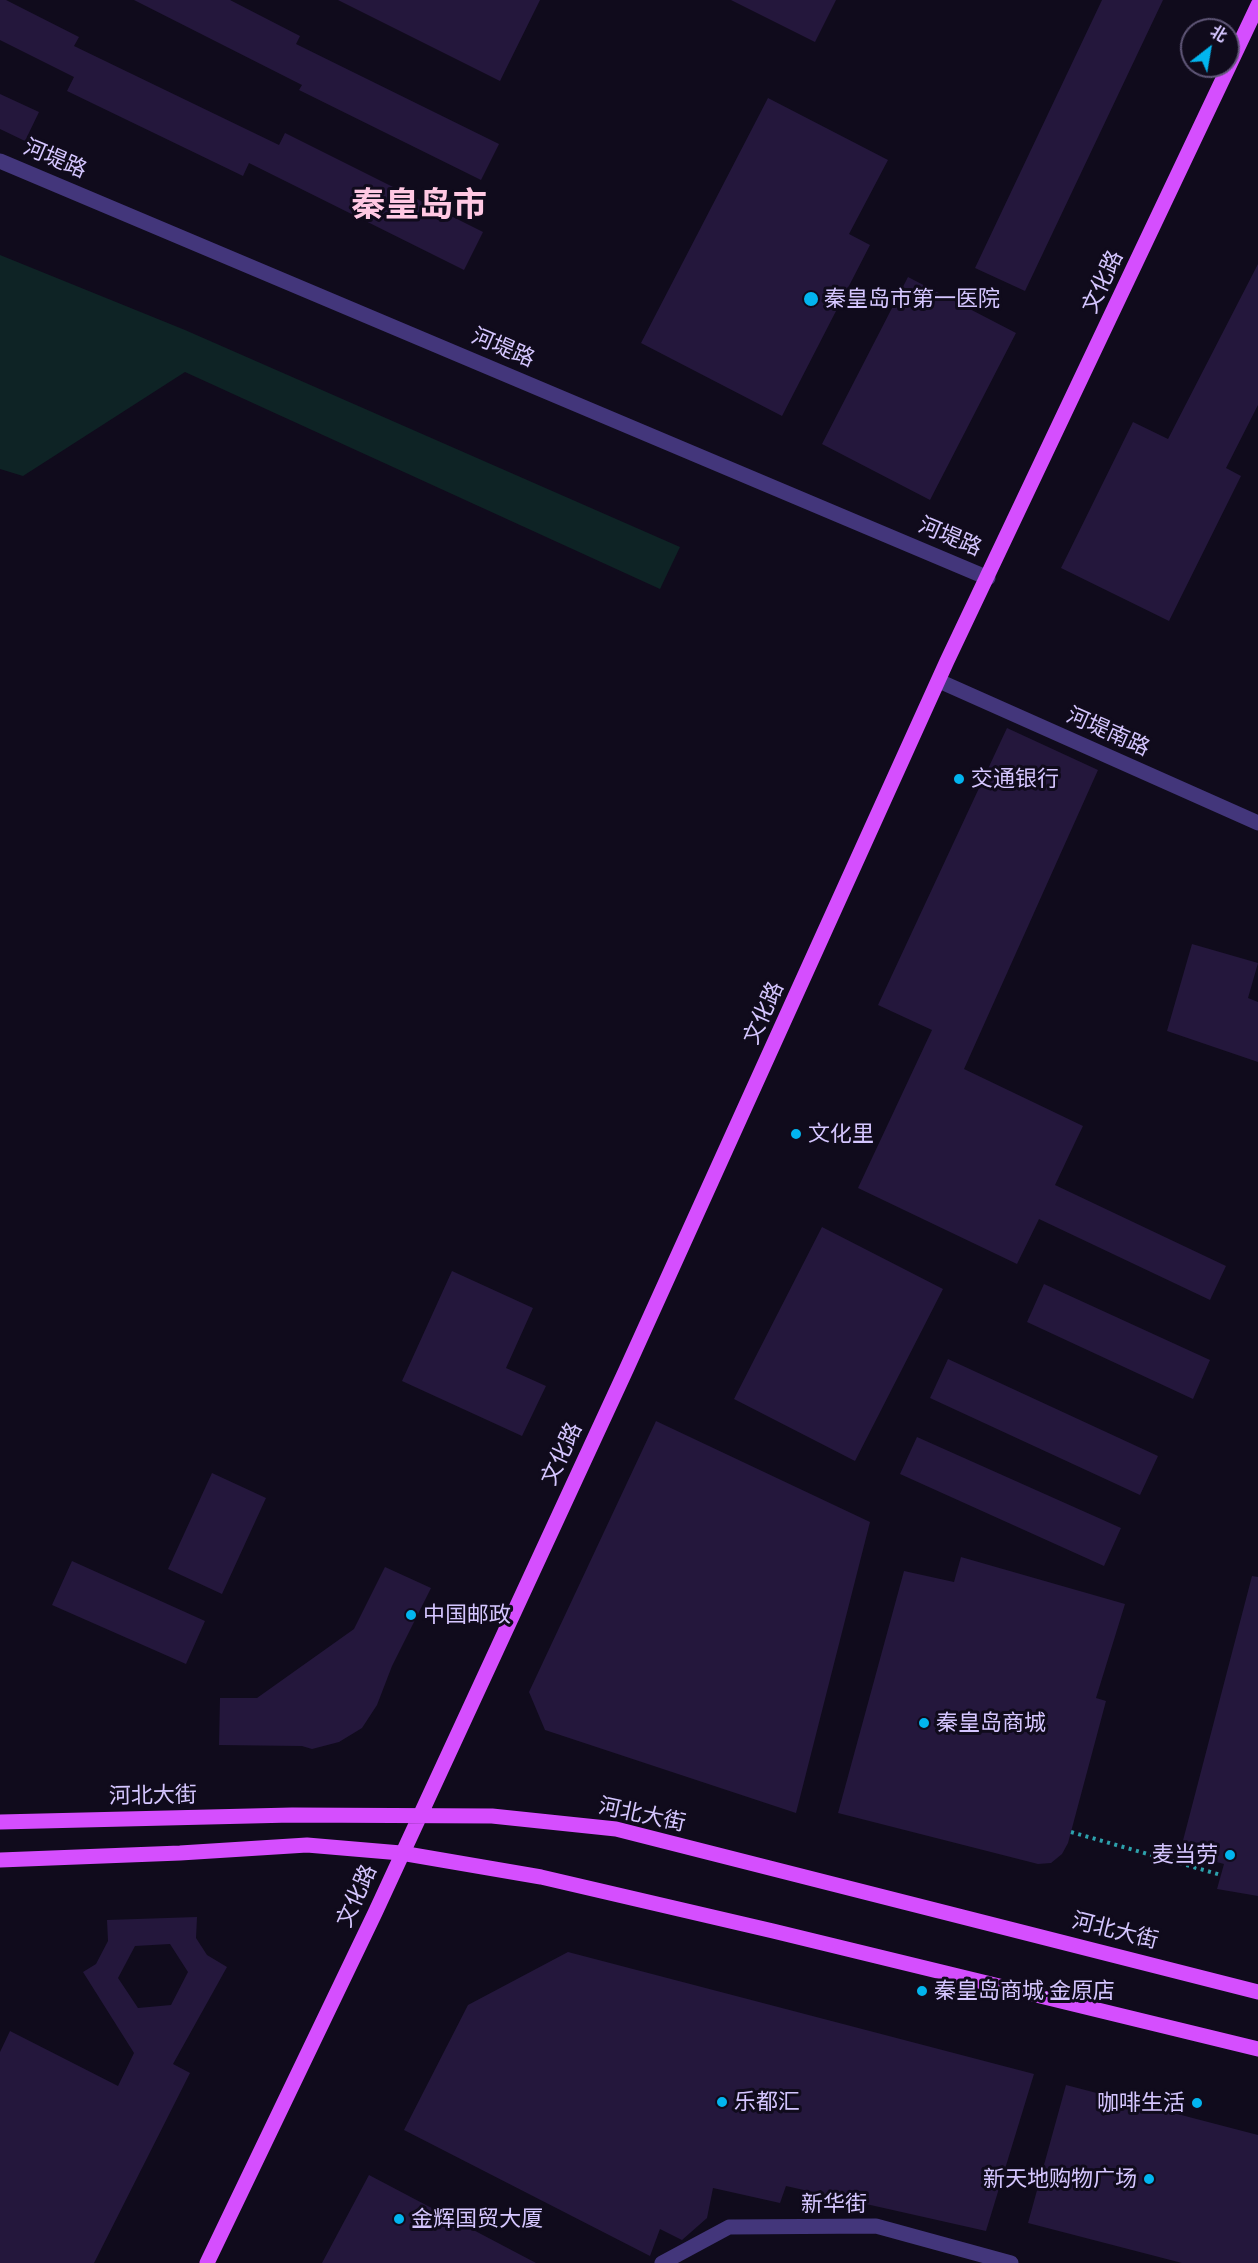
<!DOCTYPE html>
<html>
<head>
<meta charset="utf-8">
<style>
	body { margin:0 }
	#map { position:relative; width:1258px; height:2263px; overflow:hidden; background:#100b1c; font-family:"Alegreya Sans","Noto Sans SC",sans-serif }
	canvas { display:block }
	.north { position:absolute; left:1180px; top:18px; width:60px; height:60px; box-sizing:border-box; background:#100b1c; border:2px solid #5f5677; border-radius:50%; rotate:31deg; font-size:16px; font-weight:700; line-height:24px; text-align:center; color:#d5c6ff }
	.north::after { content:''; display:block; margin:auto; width:21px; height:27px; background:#02b5ef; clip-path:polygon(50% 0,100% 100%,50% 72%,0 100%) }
</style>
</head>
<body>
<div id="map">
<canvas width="1258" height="2263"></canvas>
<div class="north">北</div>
</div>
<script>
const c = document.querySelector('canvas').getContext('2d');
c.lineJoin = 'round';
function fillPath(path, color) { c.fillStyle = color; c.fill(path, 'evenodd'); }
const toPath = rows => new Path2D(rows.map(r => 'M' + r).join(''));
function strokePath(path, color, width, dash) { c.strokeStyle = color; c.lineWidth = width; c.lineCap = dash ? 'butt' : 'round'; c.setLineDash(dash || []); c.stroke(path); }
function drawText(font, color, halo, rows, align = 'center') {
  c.font = font + ' "Alegreya Sans","Noto Sans SC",sans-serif'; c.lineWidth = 6; c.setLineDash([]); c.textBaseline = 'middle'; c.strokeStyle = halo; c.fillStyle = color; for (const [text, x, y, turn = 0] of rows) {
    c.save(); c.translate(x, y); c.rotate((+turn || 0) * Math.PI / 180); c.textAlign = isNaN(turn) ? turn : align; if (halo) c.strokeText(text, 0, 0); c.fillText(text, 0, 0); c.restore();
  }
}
fillPath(toPath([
	[0,255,185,330,680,547,660,589,185,372,23,476,0,469]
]), '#0e2325');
fillPath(toPath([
	[0,0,6,0,79,37,74,46,279,145,285,133,483,232,464,270,249,163,243,176,67,91,74,77,0,40],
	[134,0,230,0,300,36,296,44,499,144,481,180,299,90,302,85],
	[338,0,540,0,500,81],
	[731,0,836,0,815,42],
	[1102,0,1163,0,1025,291,975,268],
	[0,94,39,112,25,141,0,129],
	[768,98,888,160,849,234,870,245,782,416,641,343],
	[1258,264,1258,405,1226,468,1241,476,1169,621,1061,568,1133,422,1168,439],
	[908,277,1016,333,930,500,822,444],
	[1007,728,1098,770,964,1069,1083,1126,1055,1185,1226,1266,1210,1300,1039,1219,1017,1264,858,1188,932,1030,878,1005],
	[1192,944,1258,963,1248,998,1258,1002,1258,1062,1167,1031],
	[822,1227,943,1289,855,1461,734,1399],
	[452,1271,533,1308,506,1368,546,1386,522,1436,402,1381],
	[1044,1284,1210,1360,1193,1399,1027,1322],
	[948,1359,1158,1456,1140,1495,930,1398],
	[656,1421,870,1522,796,1813,545,1730,529,1692],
	[917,1437,1121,1528,1104,1566,900,1474],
	[212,1473,266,1498,222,1594,168,1569],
	[961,1557,1125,1604,1096,1698,1106,1701,1068,1843,1062,1854,1051,1863,1038,1864,838,1813,904,1571,954,1582],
	[72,1561,205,1621,186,1664,52,1605],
	[385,1567,431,1588,392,1666,377,1705,362,1728,339,1742,312,1749,302,1746,219,1745,220,1698,257,1698,354,1629],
	[1252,1576,1258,1577,1258,1896,1217,1889,1224,1864,1180,1852],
	[197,1917,196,1938,207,1955,227,1967,173,2064,190,2073,94,2263,0,2263,0,2052,10,2031,118,2086,134,2053,83,1972,96,1964,108,1941,107,1920],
	[170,1944,188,1972,171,2005,138,2008,118,1978,135,1946],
	[568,1952,1034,2074,986,2231,786,2186,780,2203,713,2188,707,2218,682,2240,660,2229,650,2256,404,2130,468,2005],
	[1066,2085,1258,2135,1258,2263,1182,2263,1028,2223],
	[369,2175,536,2263,322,2263]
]), '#24173c');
strokePath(toPath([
	[1071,1832,1221,1875]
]), '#2da1ac', 4, [3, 4.5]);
strokePath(toPath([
	[0,161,988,578],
	[939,681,1258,823],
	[662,2263,729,2227,876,2226,1011,2263]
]), '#43367b', 15);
strokePath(toPath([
	[0,1822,292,1815,492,1816,616,1829,1258,1992],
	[0,1860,180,1853,307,1845,401,1853,541,1877,773,1931,1258,2049],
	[207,2263,375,1913,626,1370,947,661,1258,5]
]), '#d54efe', 15);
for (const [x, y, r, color] of [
	[811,299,8,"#02b5ef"],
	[959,779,6,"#02b5ef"],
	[796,1134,6,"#02b5ef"],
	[411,1615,6,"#02b5ef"],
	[924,1723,6,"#02b5ef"],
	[1230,1855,6,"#02b5ef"],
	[922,1991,6,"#02b5ef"],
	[722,2102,6,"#02b5ef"],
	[1197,2103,6,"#02b5ef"],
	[1149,2179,6,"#02b5ef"],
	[399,2219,6,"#02b5ef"]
]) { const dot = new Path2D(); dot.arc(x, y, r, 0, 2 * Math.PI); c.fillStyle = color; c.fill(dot); strokePath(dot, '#100b1c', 2); }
drawText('22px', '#d5c6ff', '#100b1c', [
	["河堤路",55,159,23],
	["文化路",1103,282,-65],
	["河堤路",503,348,23],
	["河堤路",950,537,23],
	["河堤南路",1108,732,24],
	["文化路",764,1013,-66],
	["文化路",562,1454,-65],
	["河北大街",153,1796,-1],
	["河北大街",642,1815,12],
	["文化路",357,1896,-66],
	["河北大街",1115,1931,14],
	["新华街",834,2204]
]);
drawText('22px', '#d5c6ff', '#100b1c', [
	["秦皇岛市第一医院",824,299],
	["交通银行",971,779],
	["文化里",808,1134],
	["中国邮政",423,1615],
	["秦皇岛商城",936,1723],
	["麦当劳",1218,1855,"right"],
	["秦皇岛商城·金原店",934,1991],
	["乐都汇",734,2102],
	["咖啡生活",1185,2103,"right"],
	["新天地购物广场",1137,2179,"right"],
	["金辉国贸大厦",411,2219]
], 'left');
drawText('bold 34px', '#ffc8e3', '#100b1c', [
	["秦皇岛市",419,206]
]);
</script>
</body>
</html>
